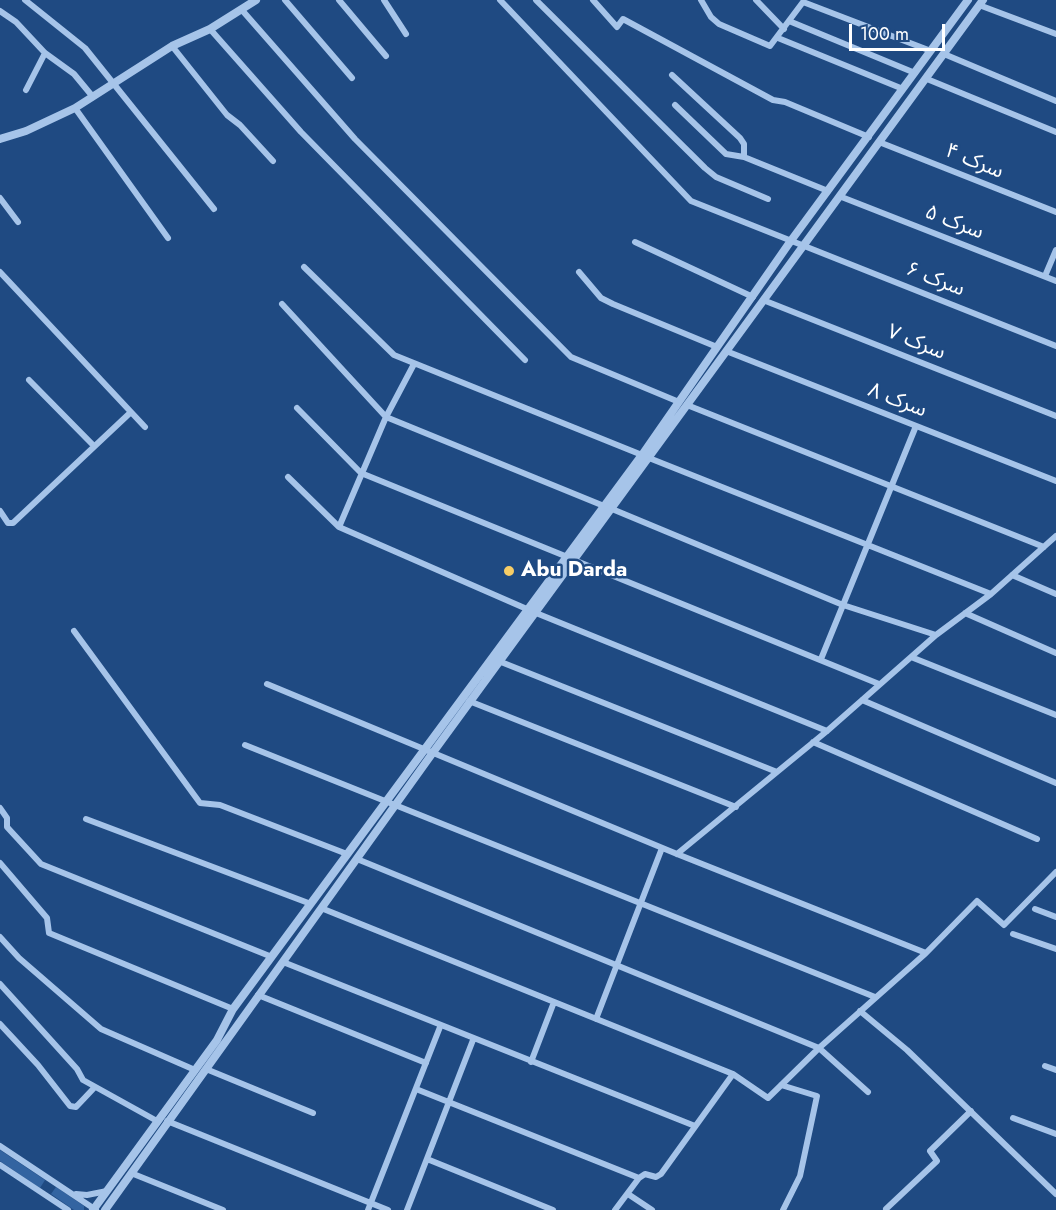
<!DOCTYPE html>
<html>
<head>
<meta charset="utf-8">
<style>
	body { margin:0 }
	#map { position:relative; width:1056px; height:1210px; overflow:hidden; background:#1f4a82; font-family:Jost,sans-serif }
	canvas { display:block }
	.scale { position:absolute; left:849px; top:24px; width:96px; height:27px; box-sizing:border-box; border:3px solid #fff; border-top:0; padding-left:8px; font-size:18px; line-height:21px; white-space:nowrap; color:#fff; -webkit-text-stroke:4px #1f4a82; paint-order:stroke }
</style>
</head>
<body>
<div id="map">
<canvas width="1056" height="1210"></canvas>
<div class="scale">100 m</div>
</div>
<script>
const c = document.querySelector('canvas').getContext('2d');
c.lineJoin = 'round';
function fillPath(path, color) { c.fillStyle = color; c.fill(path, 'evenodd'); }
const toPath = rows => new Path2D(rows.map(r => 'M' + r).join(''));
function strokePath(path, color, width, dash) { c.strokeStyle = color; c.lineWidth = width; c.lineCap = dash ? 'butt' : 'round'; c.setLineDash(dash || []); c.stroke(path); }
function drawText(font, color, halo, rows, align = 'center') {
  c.font = font + ' Jost,"Noto Sans Arabic",sans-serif'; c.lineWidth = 5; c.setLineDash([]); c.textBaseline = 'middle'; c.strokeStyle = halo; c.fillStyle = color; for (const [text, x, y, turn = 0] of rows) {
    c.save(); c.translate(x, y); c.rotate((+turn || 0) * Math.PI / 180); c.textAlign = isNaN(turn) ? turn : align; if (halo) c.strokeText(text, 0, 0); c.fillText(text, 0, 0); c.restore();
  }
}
fillPath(toPath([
	[0,1150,45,1180,40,1188,0,1161],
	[56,1187,84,1206,84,1210,74,1210,51,1194]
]), '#3364a1');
strokePath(toPath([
	[25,0,85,48,214,209],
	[285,0,352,78],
	[339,0,386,56],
	[384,0,406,34],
	[500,0,691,201,1056,346],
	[536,0,705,168,716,177,768,199],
	[593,0,617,27,623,19,773,100,785,102,869,137],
	[701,0,711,17,719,24,770,46,803,2,931,51],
	[756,0,784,29],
	[979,5,1056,34],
	[241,9,355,139,571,357,679,402],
	[0,11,16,22,45,53,74,74,93,97],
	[789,21,915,73],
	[210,29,301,132,525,360],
	[778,38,903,89],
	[172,46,227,115,240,125,273,161],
	[944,54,1056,101],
	[672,75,740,138,744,144,744,157],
	[927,79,1056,132],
	[26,90,45,53],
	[675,105,726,154,744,157,828,191],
	[75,108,168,238],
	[879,142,1056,212],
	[839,196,1056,281],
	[0,198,18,222],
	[635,242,753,297],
	[304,267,394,355,642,455],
	[0,272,145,427],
	[579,272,601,298,613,304,717,347],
	[1045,276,1056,250],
	[763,300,1056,416],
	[282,304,386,417,604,506],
	[726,351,1056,481],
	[29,380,94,446],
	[687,405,1044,547],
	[297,408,361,473,565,556],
	[649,458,991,594],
	[288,477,339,527,536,613,827,731],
	[612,509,843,605,936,635],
	[0,511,8,523,13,523,131,412],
	[339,527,386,417,414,364],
	[574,560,879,684],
	[1012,575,1056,594],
	[965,613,1056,653],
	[74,631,200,803,220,805,347,854],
	[911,657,1056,715],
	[821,659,916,426],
	[496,660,777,772],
	[267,684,677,854,926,953],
	[862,700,1056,783],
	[469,701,736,807],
	[813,742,1037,839],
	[245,745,875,997],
	[0,808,7,818,7,827,41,864,272,957],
	[86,819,311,904],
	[677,854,827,731,936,635,991,594,1056,536],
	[357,859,819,1048,868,1092],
	[0,863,47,918,49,933,233,1009],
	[321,908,733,1074],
	[1035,909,1056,917],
	[1013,934,1056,949],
	[0,937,19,958,101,1029,195,1070],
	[283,962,695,1126],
	[0,984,77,1069,83,1080,157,1121],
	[258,995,426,1063],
	[860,1011,907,1050,1056,1194],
	[596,1019,662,848],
	[0,1024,38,1065,70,1106,76,1107,94,1088],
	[531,1062,554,1002],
	[1045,1066,1056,1070],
	[206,1069,313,1113],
	[781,1085,817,1096,800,1176,783,1210],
	[416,1089,639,1178],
	[1013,1118,1056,1134],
	[167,1121,388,1210],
	[0,1146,96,1210],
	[427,1159,553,1210],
	[0,1165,68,1210],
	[131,1173,223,1210],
	[76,1194,87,1195,107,1191],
	[628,1194,652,1210],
	[886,1209,937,1161,930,1151,971,1111],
	[368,1210,440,1027],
	[407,1210,473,1040],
	[615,1210,639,1178,645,1174,656,1177,661,1174,733,1074,768,1098,819,1048,926,953,977,901,1004,925,1056,872]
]), '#a6c4e9', 6);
strokePath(toPath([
	[0,139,26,131,75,108,172,46,210,29,256,0],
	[93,1210,217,1040,233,1009,642,455,790,242,968,0],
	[105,1210,434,751,983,0]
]), '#a6c4e9', 8);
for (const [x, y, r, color] of [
	[509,571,6,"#f7cd66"]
]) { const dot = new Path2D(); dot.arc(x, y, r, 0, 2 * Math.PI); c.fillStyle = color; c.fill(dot); strokePath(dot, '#1f4a82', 2); }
drawText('21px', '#fff', '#1f4a82', [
	["سرک ۴",974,162,22],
	["سرک ۵",954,223,21],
	["سرک ۶",935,280,21],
	["سرک ۷",916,343,22],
	["سرک ۸",897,401,21]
]);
drawText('bold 21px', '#fff', '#1f4a82', [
	["Abu Darda",521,571]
], 'left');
</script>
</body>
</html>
